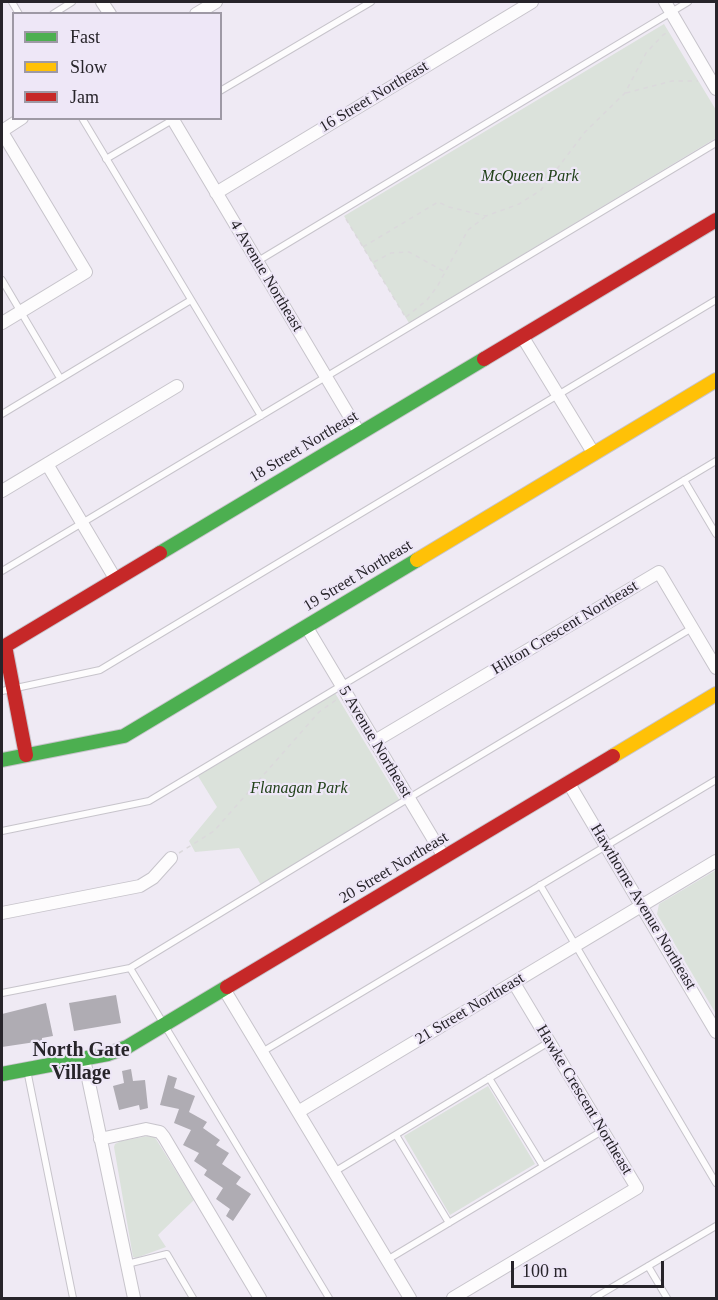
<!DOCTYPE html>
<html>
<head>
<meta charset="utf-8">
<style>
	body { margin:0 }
	#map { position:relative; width:718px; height:1300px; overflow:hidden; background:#efeaf4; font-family:Georgia,serif }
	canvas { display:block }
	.frame { position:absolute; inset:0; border:3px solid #27242a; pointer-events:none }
	.legend { position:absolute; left:12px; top:12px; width:210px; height:108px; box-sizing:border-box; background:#eee7f7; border:2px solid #9e99a5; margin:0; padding:8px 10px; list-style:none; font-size:18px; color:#27242a }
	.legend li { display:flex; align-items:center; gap:12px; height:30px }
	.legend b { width:30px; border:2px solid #9e99a5 }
	.scale { position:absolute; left:511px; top:1261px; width:153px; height:27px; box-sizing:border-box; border:3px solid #27242a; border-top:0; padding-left:8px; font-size:18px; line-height:21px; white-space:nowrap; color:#27242a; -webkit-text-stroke:4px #eee7f7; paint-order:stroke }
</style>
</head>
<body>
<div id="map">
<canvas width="718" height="1300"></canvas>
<div class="frame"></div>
<ul class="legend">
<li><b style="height:8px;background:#4caf50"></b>Fast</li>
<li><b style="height:8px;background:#ffc107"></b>Slow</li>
<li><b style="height:8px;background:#c62828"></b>Jam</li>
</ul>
<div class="scale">100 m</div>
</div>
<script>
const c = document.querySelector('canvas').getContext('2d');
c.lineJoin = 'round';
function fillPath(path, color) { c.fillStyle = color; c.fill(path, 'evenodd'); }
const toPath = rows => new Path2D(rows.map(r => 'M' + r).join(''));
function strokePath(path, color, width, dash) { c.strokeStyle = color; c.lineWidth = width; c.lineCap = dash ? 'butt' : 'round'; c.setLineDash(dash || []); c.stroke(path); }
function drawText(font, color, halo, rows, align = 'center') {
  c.font = font + ' Georgia,serif'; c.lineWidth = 4.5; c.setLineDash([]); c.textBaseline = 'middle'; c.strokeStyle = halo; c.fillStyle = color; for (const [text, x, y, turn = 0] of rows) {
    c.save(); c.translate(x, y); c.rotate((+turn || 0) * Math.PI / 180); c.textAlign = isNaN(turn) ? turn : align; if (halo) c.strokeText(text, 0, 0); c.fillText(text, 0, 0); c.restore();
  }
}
fillPath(toPath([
	[664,24,716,110,716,138,409,323,344,216],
	[335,693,400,801,261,885,239,848,195,852,189,841,217,807,198,776],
	[716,870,716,1014,657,914,659,904],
	[488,1086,535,1164,450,1215,404,1136],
	[148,1136,154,1137,156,1139,194,1200,158,1235,166,1247,136,1258,133,1257,114,1147,115,1144,121,1141]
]), '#dbe2db');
fillPath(toPath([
	[116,995,121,1023,74,1031,69,1003],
	[46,1003,53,1036,42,1038,42,1041,2,1047,2,1014],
	[131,1069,133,1081,145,1080,148,1108,140,1110,139,1105,119,1110,113,1086,124,1083,122,1071],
	[168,1075,177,1078,174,1088,195,1096,189,1112,207,1122,203,1128,220,1140,216,1145,229,1153,222,1164,241,1177,236,1184,251,1194,233,1221,226,1216,230,1209,216,1199,223,1188,204,1175,207,1170,194,1161,199,1153,183,1145,191,1130,174,1123,179,1109,160,1105]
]), '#afacb3');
const lane = toPath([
	[12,2,19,14],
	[53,14,72,2],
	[220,91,371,2],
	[82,118,261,416],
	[106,159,174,119],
	[258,261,688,2],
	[2,280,60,378],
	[2,414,191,300],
	[684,480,716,534],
	[2,571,716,143],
	[2,691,100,670,716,300],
	[2,831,149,801,716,461],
	[540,885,716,1183],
	[130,968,329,1298],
	[2,993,130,968,409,798,692,628],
	[262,1052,716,780],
	[27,1070,73,1298],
	[489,1078,543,1166],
	[396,1135,449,1223],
	[334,1172,549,1042],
	[387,1260,602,1131],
	[127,1264,167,1254,193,1298],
	[648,1266,667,1298],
	[594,1298,716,1226]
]);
const street = toPath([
	[102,2,110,14],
	[665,2,716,89],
	[196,14,216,2],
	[172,118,360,434],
	[2,131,22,118],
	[2,132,86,272,2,323],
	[216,193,532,2],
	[522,336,594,454],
	[47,464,116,580],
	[2,491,177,386],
	[306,626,444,857],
	[375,741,659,572,716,668],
	[568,782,716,1032],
	[2,913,140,886,153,878,171,858],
	[224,989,410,1298],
	[84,1059,134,1298],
	[298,1112,716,861],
	[100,1139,146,1129,160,1132,164,1137,260,1298],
	[453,1298,637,1188,514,983]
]);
const fast = toPath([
	[160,553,484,359],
	[2,760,124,736,417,560],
	[2,1074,108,1054,127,1047,227,987]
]);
const slow = toPath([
	[417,560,716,380],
	[613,756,716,694]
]);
const jam = toPath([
	[484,359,716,220],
	[26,755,5,646,160,553],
	[227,987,613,756]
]);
strokePath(lane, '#c7c4cb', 8);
strokePath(street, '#c7c4cb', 14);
strokePath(fast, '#c7c4cb', 16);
strokePath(slow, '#c7c4cb', 16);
strokePath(jam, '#c7c4cb', 16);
strokePath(toPath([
	[626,93,672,81,698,81],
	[346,219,406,318],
	[363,247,438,202,449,207,486,216,519,204,541,190,585,132,625,93,646,53,663,35,668,32],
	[374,262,391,253,409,252,445,272],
	[406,317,427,300,437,287,468,230,485,217],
	[179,853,214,831,319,712,336,700]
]), '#dbd9dc', 1.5, [4.5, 4.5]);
strokePath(lane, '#fdfcfd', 6);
strokePath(street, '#fdfcfd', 12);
strokePath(fast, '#4caf50', 14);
strokePath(slow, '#ffc107', 14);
strokePath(jam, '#c62828', 14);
drawText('16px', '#27242a', '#eee7f7', [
	["16 Street Northeast",374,97,-31],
	["4 Avenue Northeast",266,276,59],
	["18 Street Northeast",304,447,-31],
	["19 Street Northeast",358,576,-31],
	["Hilton Crescent Northeast",565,628,-31],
	["5 Avenue Northeast",375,742,59],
	["20 Street Northeast",394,868,-31],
	["Hawthorne Avenue Northeast",643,907,59],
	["21 Street Northeast",470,1009,-31],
	["Hawke Crescent Northeast",584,1100,59]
]);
drawText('italic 16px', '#214119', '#eee7f7', [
	["McQueen Park",530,177],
	["Flanagan Park",299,789]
]);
drawText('bold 20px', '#27242a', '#eee7f7', [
	["North Gate",81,1051],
	["Village",81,1074]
]);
</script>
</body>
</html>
